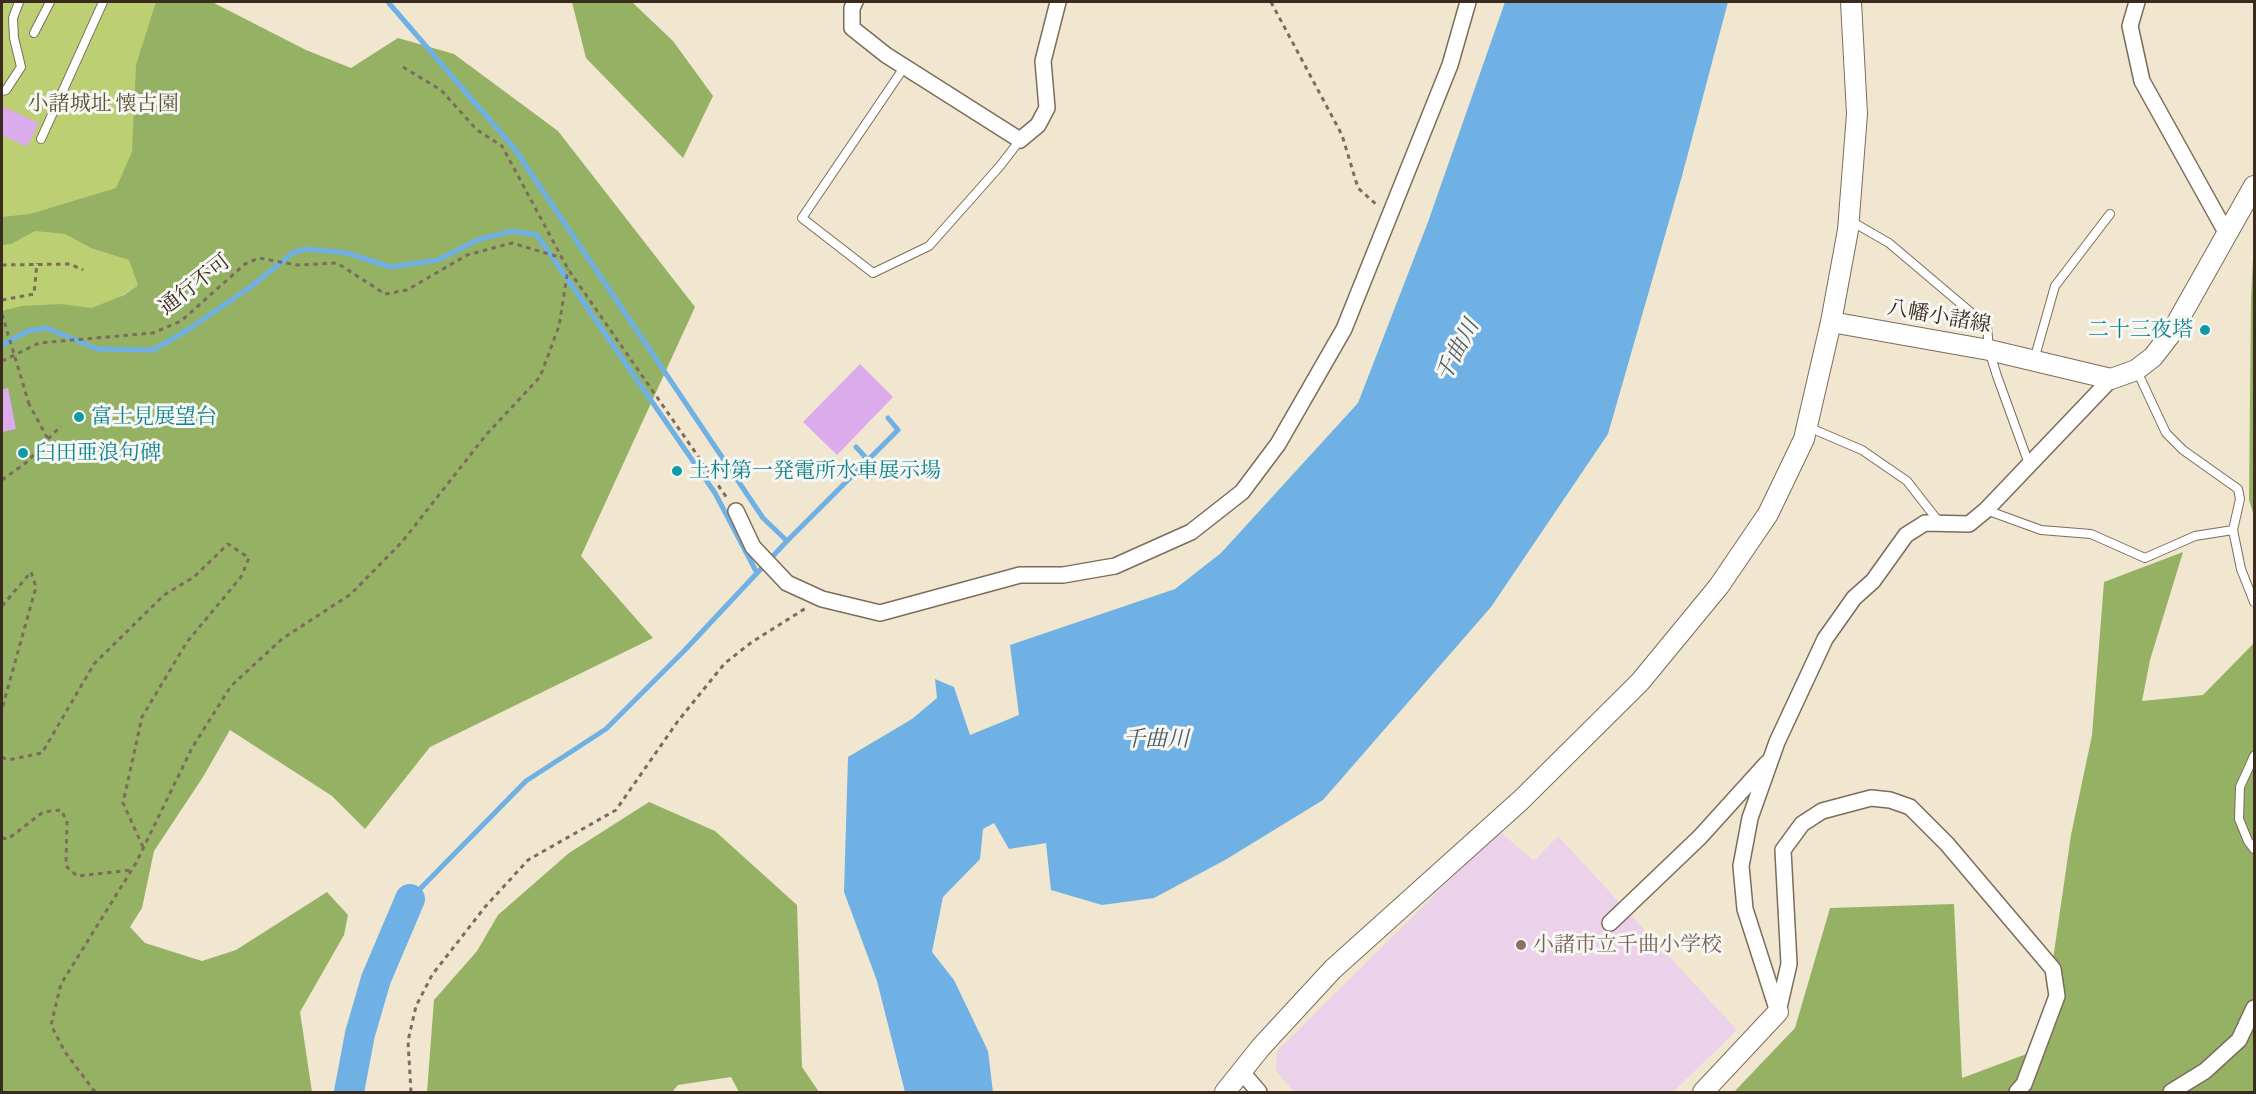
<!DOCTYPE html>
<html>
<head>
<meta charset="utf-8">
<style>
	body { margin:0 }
	#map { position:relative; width:2256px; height:1094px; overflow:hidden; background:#f1e6cf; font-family:"EB Garamond",serif }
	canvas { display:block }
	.frame { position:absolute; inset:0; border:3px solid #3b2a1e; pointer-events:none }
</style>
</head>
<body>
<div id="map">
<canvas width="2256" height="1094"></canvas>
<div class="frame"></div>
</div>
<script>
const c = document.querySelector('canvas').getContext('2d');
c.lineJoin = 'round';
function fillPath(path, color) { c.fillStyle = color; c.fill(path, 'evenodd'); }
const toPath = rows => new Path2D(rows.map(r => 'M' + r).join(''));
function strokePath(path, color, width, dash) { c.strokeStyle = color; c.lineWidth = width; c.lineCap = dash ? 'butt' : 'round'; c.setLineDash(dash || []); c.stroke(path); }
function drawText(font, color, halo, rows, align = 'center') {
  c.font = font + ' "EB Garamond","Noto Serif JP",serif'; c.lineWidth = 6; c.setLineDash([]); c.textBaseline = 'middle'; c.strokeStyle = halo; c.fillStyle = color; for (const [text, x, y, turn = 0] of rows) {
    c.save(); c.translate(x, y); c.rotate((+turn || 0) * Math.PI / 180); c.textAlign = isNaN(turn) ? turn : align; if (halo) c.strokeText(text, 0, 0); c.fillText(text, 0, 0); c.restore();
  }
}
fillPath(toPath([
	[1499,831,1534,861,1558,836,1737,1030,1673,1092,1294,1092,1276,1071,1277,1051]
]), '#ecd1ea');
fillPath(toPath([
	[2,2,185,2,138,285,120,297,2,568]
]), '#bccf72');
fillPath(toPath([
	[156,2,212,2,306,50,351,68,398,38,454,54,558,131,695,307,581,556,653,638,430,747,365,829,332,796,230,730,203,777,154,851,142,908,130,927,145,943,202,961,236,950,327,892,348,915,344,935,300,1012,312,1092,2,1092,2,311,21,306,61,304,92,308,124,295,138,285,129,260,91,248,65,234,35,231,11,244,2,245,2,217,30,214,116,188,132,152,136,65],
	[572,2,632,2,673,41,713,96,683,158,586,58],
	[2254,238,2254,516,2249,500,2251,300],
	[2183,552,2150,660,2142,701,2203,695,2254,643,2254,1092,1734,1092,1795,1028,1830,908,1954,904,1962,1078,2040,1049,2071,835,2092,735,2104,582],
	[649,802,715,831,797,905,802,1067,819,1092,739,1092,731,1077,678,1085,672,1092,427,1092,434,1000,477,951,498,915,569,853]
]), '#95b264');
fillPath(toPath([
	[1505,2,1728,2,1682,176,1608,434,1491,607,1323,800,1225,860,1154,898,1102,905,1051,890,1046,843,1009,849,994,823,983,829,980,859,943,897,932,952,954,980,988,1051,993,1092,905,1092,877,981,844,892,848,757,912,719,937,698,935,679,954,687,970,735,1019,715,1010,645,1175,589,1221,553,1358,403,1428,222]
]), '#6fb1e4');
strokePath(toPath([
	[388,2,514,148,763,518,787,541],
	[2,345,28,331,47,328,97,349,153,350,186,331,249,288,294,252,308,249,347,253,391,267,438,260,477,240,512,231,537,235,715,493,757,573],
	[856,447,868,460],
	[410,899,526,781,606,729,684,651,787,541,898,430,888,418]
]), '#6fb1e4', 5);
strokePath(toPath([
	[349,1092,360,1034,376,979,410,899]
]), '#6fb1e4', 30);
fillPath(toPath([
	[2,106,39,123,27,147,2,135],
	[860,364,893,397,837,455,803,422],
	[8,388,16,429,2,432,2,389]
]), '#dbabec');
const lane = toPath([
	[34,33,50,2],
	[905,66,802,218,873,273,929,246,1000,166,1020,140],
	[2,91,6,90,21,67,14,38,13,18,19,2],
	[41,139,103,2],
	[1849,220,1889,243,1987,326,1989,350,1997,376,2029,464],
	[2034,360,2055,286,2110,214],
	[2137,371,2166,433,2183,450,2238,489,2240,499,2233,530,2241,569,2254,602],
	[1808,427,1862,450,1907,481,1939,522],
	[1986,510,2041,530,2091,534,2145,558,2195,536,2233,530],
	[2254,756,2240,787,2239,819,2248,841,2254,849]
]);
const street = toPath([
	[855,2,852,8,852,28,886,55,1020,140,1038,125,1047,108,1043,61,1058,2],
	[2137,2,2130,26,2142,81,2227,234],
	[736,511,753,547,787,583,822,599,880,613,1020,575,1063,575,1115,566,1191,532,1242,492,1278,444,1344,329,1450,65,1468,2],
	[1610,923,1700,837,1767,763],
	[1778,1012,1745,909,1741,866,1750,818,1777,742,1825,639,1854,598,1873,581,1906,535,1925,523,1969,524,1986,510,2111,379],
	[1778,1012,1789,964,1783,850,1802,824,1822,811,1871,798,1890,800,1910,807,1947,844,2053,969,2057,996,2024,1084,2017,1092],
	[1241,1071,1259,1092],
	[2171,1092,2205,1071,2239,1040,2254,1008]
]);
const secondary = toPath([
	[1831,322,1989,350,2111,379,2136,370,2153,357,2170,335,2254,186],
	[1225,1092,1261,1047,1333,969,1521,800,1640,682,1719,586,1768,514,1804,439,1831,322,1848,230,1857,114,1851,2],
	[1703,1092,1778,1012]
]);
strokePath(lane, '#7b6c5c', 10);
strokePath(street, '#7b6c5c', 18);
strokePath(secondary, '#7b6c5c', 22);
strokePath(toPath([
	[1271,2,1342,135,1358,188,1378,206],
	[403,67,441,90,477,130,502,146,568,269,727,498],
	[2,265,70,264,83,270],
	[2,300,34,294,37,263],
	[2,361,39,343,153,333,181,321,245,264,259,258,297,265,337,263,385,294,407,290,467,255,512,243,562,258],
	[48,439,61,426],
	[2,480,27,462,48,439,29,404],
	[2,606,31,572,36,587,2,709],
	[2,757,8,760,42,753,94,664,164,595,194,577,228,544,249,558,241,577,187,642,142,717,123,803,143,847],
	[2,838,8,839,43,812,61,810,67,821,66,866,77,876,131,870],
	[95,1092,65,1052,51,1025,61,984,136,863,192,748,231,686,282,639,351,594,402,542,486,435,540,377,559,326,568,269],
	[411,1092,408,1041,416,1006,432,975,485,907,528,860,616,810,678,721,725,663,752,642,806,608]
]), '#7b6c5c', 3, [4.5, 4.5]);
strokePath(lane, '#fff', 8);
strokePath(street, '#fff', 15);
strokePath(secondary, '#fff', 20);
strokePath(toPath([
	[2,314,29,404]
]), '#7b6c5c', 3, [4.5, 4.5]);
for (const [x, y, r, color] of [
	[2205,330,6,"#0f9aa8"],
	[79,417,6,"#0f9aa8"],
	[23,453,6,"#0f9aa8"],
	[677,471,6,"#0f9aa8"],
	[1521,945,6,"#8d6e63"]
]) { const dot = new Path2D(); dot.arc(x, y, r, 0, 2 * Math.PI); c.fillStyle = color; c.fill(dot); strokePath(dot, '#f6f6f2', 2); }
drawText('21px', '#5b5333', '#f6f6f2', [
	["小諸城址 懐古園",103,104]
]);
drawText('21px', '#3b2a1e', '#f6f6f2', [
	["通行不可",195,285,-38],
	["八幡小諸線",1939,317,10]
]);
drawText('21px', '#0d838f', '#f6f6f2', [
	["二十三夜塔",2193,330,"right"],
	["富士見展望台",91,417],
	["臼田亜浪句碑",35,453],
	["土村第一発電所水車展示場",689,471]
], 'left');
drawText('21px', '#785e54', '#f6f6f2', [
	["小諸市立千曲小学校",1533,945]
], 'left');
drawText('italic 22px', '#4d5963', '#f6f6f2', [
	["千曲川",1458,351,-62],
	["千曲川",1156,740]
]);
</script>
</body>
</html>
